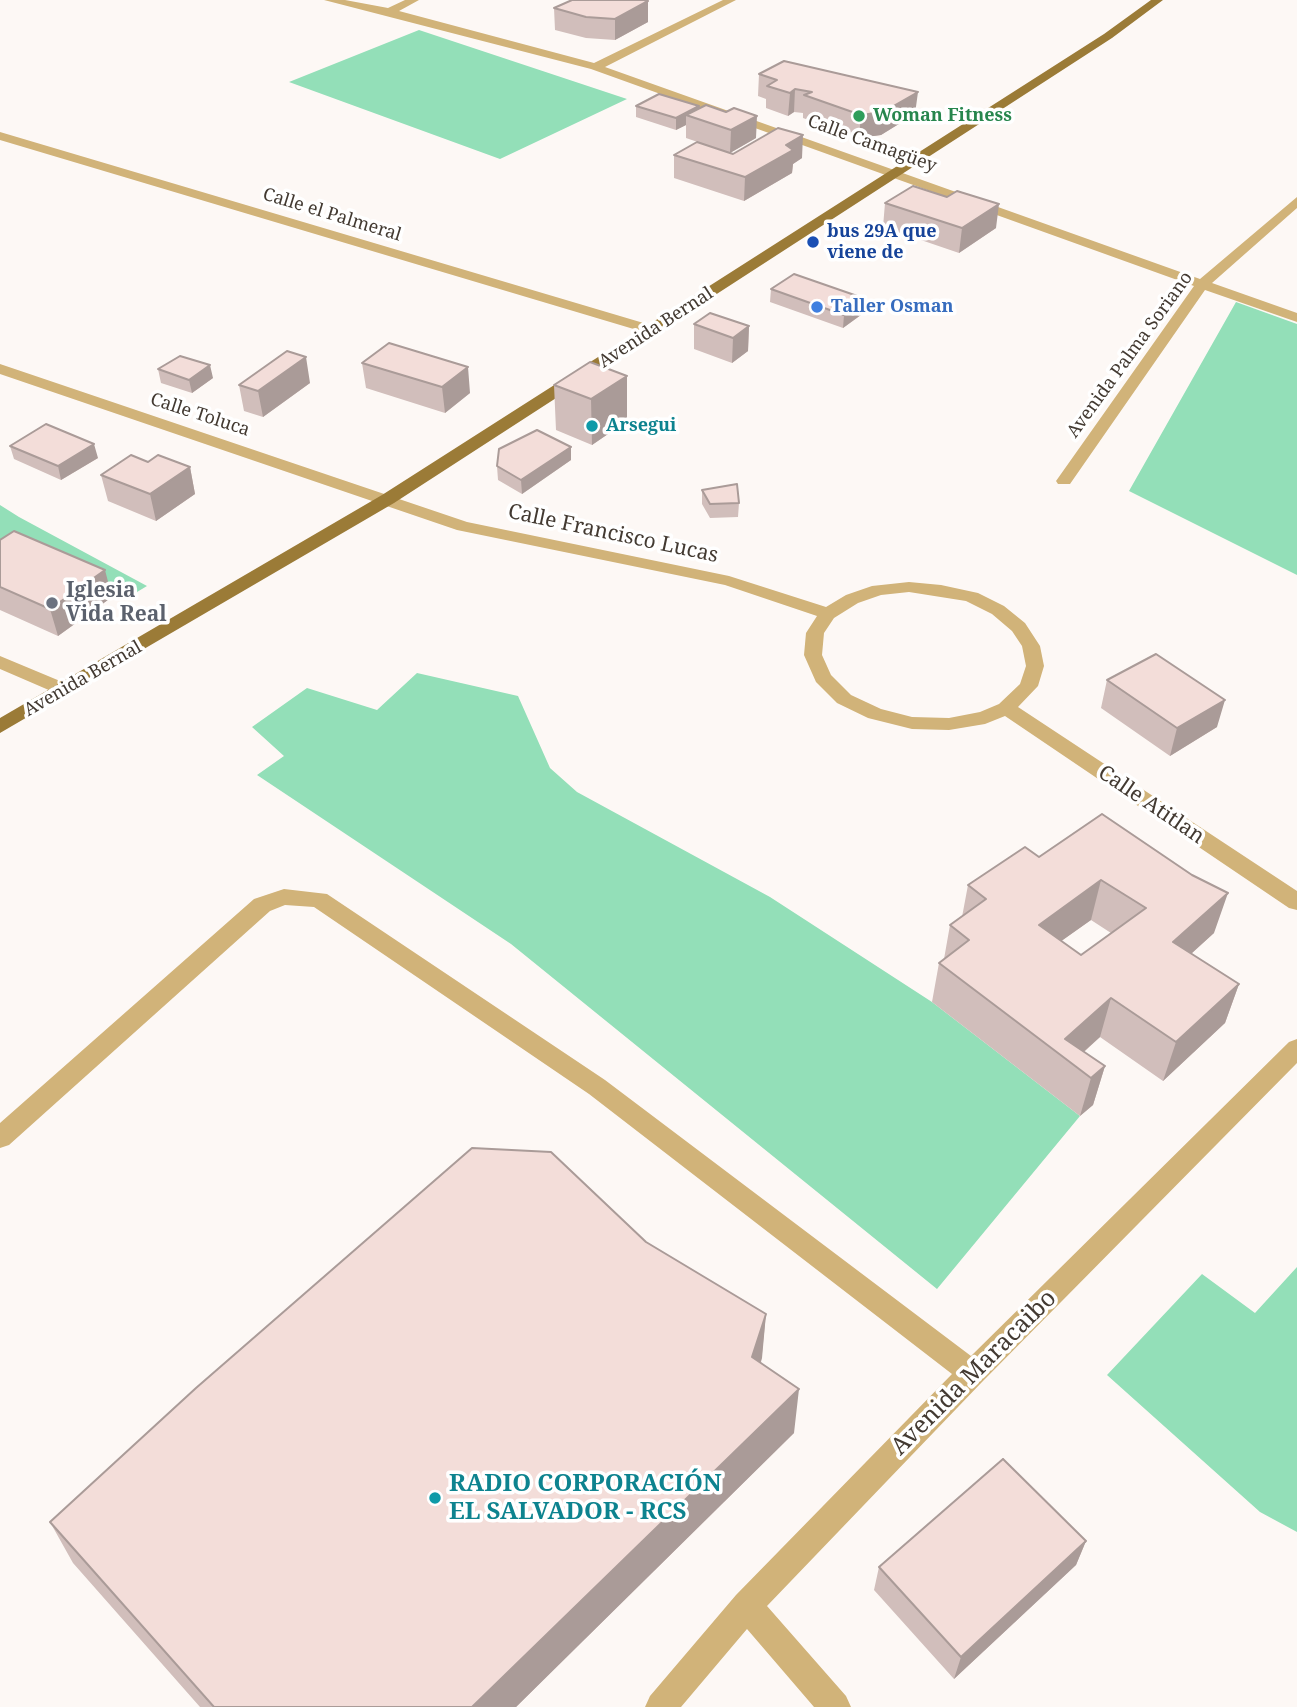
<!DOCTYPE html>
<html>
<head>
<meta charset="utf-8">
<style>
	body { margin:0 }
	canvas { display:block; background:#fdf8f5 }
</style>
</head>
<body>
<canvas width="1297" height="1707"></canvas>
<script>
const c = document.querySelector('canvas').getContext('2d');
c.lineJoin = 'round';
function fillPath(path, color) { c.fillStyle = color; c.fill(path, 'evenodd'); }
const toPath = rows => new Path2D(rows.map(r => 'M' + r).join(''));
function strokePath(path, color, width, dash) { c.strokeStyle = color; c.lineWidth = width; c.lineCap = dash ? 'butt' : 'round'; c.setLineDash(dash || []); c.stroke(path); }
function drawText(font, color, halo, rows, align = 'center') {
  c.font = font + ' "Noto Serif",serif'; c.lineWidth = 7; c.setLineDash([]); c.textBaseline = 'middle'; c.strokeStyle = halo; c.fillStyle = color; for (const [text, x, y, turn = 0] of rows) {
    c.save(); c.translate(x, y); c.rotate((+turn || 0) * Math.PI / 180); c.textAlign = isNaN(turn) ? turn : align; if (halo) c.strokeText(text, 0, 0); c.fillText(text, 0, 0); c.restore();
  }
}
fillPath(toPath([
	[419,30,627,99,500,159,289,82],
	[1236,302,1297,324,1297,575,1129,491],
	[0,505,19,517,147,586,132,595,9,562,0,567],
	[417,673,518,696,550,768,577,792,770,897,932,1002,1080,1116,937,1289,511,944,257,775,284,756,252,727,307,688,377,710],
	[1297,1267,1297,1532,1260,1512,1107,1375,1202,1274,1255,1313]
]), '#93dfb8');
fillPath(toPath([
	[324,0,345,0,388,8,405,0,419,0,399,11,594,63,723,0,736,0,605,67,1200,279,1297,197,1297,208,1212,283,1297,313,1297,322,1205,290,1070,484,1058,484,1056,481,1194,286,591,69,324,0],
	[0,132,657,327,659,330,652,334,647,333,0,140,0,132],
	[0,364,467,522,729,576,826,607,846,595,872,586,909,582,941,585,978,593,1004,606,1025,623,1040,646,1044,666,1038,686,1018,707,1297,891,1297,910,1289,908,1005,716,985,724,949,730,912,729,868,718,837,703,816,682,804,655,806,633,817,616,725,585,457,530,0,374,0,364],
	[909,592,966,601,992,614,1012,631,1022,646,1026,666,1020,684,999,704,980,712,949,718,912,717,881,709,851,695,831,675,822,655,824,633,834,618,858,603,881,595,909,592],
	[0,656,72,686,75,690,72,694,58,694,0,669,0,656],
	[284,889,327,894,605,1080,971,1356,1289,1042,1297,1039,1297,1063,982,1382,767,1606,846,1696,851,1707,814,1707,747,1629,681,1707,645,1707,650,1696,736,1595,952,1374,589,1094,314,907,285,905,270,911,9,1145,0,1148,0,1123,254,899,284,889]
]), '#d1b379');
fillPath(toPath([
	[1151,0,1163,0,1112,38,394,503,0,733,0,718,382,495,1104,34,1151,0]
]), '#9b7b37');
fillPath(toPath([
	[554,8,648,22,615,40,586,38,555,30],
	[759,74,915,114,881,135,859,138,803,118,803,113,794,112,788,116,766,108,766,99,758,96],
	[636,106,699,109,756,138,730,153,802,158,793,164,792,173,744,201,674,178,674,155,721,150,686,138,686,125,676,130,636,117],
	[885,203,996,228,959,253,883,227],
	[771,289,865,312,843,328,770,302],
	[694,324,749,326,748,351,732,363,694,349],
	[362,363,470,393,445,413,366,388],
	[158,369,213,378,192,393,161,383],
	[627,376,627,421,592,445,556,430,554,385],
	[310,383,263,417,244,411,239,385],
	[10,446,98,458,61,480,14,459],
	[571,460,522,494,498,480,497,466],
	[148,462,190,467,195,494,156,521,108,501,101,475],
	[702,490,739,503,738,517,710,518,702,504],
	[0,540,112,597,58,636,0,610],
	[1107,680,1217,727,1170,756,1101,708],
	[1102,814,1214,933,1191,954,1239,984,1225,1023,1163,1081,1100,1037,1084,1052,1105,1066,1093,1105,1080,1116,932,1002,939,963,944,959,950,925,962,917,968,885,1039,857],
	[1091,920,1111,933,1081,955,1061,941],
	[646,1242,766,1314,761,1363,794,1433,516,1707,200,1707,73,1563,50,1522],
	[1086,1541,1076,1565,954,1679,874,1590,879,1567]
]), '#d1bebb');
fillPath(toPath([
	[648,1,648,22,615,40,615,19],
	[795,89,794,112,788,116,790,93],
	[918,92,915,114,881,135,859,138,861,115],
	[699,106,699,118,686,115,686,125,676,130,676,118],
	[757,116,756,138,730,153,731,130],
	[803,135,802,158,793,164,792,173,744,201,745,177,786,145],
	[999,204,996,228,959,253,962,228],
	[866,299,865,312,843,328,844,315],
	[749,326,748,351,732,363,733,338],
	[306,357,310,383,263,417,258,391],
	[210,365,213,378,192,393,189,380],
	[468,367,470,393,445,413,442,387],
	[627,376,627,421,592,445,591,399],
	[94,444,98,458,61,480,58,466],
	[571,447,571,460,522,494,521,480],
	[190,467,195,494,156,521,150,494],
	[105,570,112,597,58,636,50,609],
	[1225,700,1217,727,1170,756,1177,728],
	[1101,880,1091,920,1029,964,1039,925],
	[1228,893,1214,933,1161,981,1173,942],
	[1239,984,1225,1023,1163,1081,1176,1042],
	[1111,998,1100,1037,1071,1063,1065,1039],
	[1105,1066,1093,1105,1080,1116,1091,1078],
	[766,1314,762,1358,748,1401,752,1357],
	[799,1389,794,1433,516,1707,472,1707],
	[1086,1541,1076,1565,954,1679,961,1657]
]), '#aa9b98');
const building = toPath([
	[572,0,644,0,648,1,615,19,586,17,554,8,572,0],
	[784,61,918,92,883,112,861,115,804,95,812,92,795,89,790,93,767,86,777,80,759,74,784,61],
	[659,94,699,106,676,118,636,106,659,94],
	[706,105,726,112,734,108,757,116,731,130,686,115,706,105],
	[778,128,803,135,786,145,793,150,745,177,674,155,697,142,733,154,778,128],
	[913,186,947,197,957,191,999,204,962,228,885,203,913,186],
	[794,274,866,299,844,315,771,289,794,274],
	[710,313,749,326,733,338,694,324,710,313],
	[389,343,468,367,442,387,362,363,389,343],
	[287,351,306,357,258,391,239,385,287,351],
	[180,356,210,365,189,380,158,369,180,356],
	[590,362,627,376,591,399,554,385,590,362],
	[46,424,94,444,58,466,10,446,46,424],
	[537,430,571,447,521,480,497,466,499,449,537,430],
	[131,455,148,462,158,455,190,467,150,494,101,475,131,455],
	[737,484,739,503,710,504,702,490,737,484],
	[14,531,105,570,50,609,0,587,0,540,14,531],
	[1156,654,1225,700,1177,728,1107,680,1156,654],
	[1102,814,1192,875,1228,893,1173,942,1239,984,1176,1042,1111,998,1065,1039,1105,1066,1091,1078,939,963,969,940,950,925,986,899,968,885,1025,847,1039,857,1102,814],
	[1101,880,1146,908,1081,955,1039,925,1101,880],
	[472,1148,551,1152,646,1242,766,1314,752,1357,799,1389,472,1707,214,1707,50,1522,196,1388,472,1148],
	[1003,1459,1086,1541,961,1657,879,1567,1003,1459]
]);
fillPath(building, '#f3ddd9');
strokePath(building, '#aa9b98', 2);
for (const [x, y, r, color] of [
	[859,116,7,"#2e9e5b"],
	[813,242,7,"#1a4fb4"],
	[817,307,7,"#3f7fe0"],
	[592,426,7,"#0f9aa8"],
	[52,603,7,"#6b7280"],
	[435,1498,7,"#0f9aa8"]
]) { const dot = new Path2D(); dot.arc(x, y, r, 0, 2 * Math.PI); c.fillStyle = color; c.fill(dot); strokePath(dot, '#fff', 2.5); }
drawText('bold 18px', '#27864d', '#fff', [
	["Woman Fitness",873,116]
], 'left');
drawText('18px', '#433a32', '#fff', [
	["Calle Camagüey",872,144,20],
	["Calle el Palmeral",332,215,17],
	["Avenida Bernal",656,328,-33],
	["Avenida Palma Soriano",1130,355,-54],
	["Calle Toluca",200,415,18],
	["Avenida Bernal",83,679,-30]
]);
drawText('bold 18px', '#164399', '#fff', [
	["bus 29A que",827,232],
	["viene de",827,253]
], 'left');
drawText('bold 18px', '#366cbe', '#fff', [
	["Taller Osman",831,307]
], 'left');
drawText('bold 18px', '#0d838f', '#fff', [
	["Arsegui",606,426]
], 'left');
drawText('21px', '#433a32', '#fff', [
	["Calle Francisco Lucas",613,534,12],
	["Calle Atitlan",1151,805,34]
]);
drawText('bold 21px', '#5b616d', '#fff', [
	["Iglesia",66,591],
	["Vida Real",66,615]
], 'left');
drawText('24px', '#433a32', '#fff', [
	["Avenida Maracaibo",974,1373,-45]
]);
drawText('bold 24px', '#0d838f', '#fff', [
	["RADIO CORPORACIÓN",449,1484],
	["EL SALVADOR - RCS",449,1512]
], 'left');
</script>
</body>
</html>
